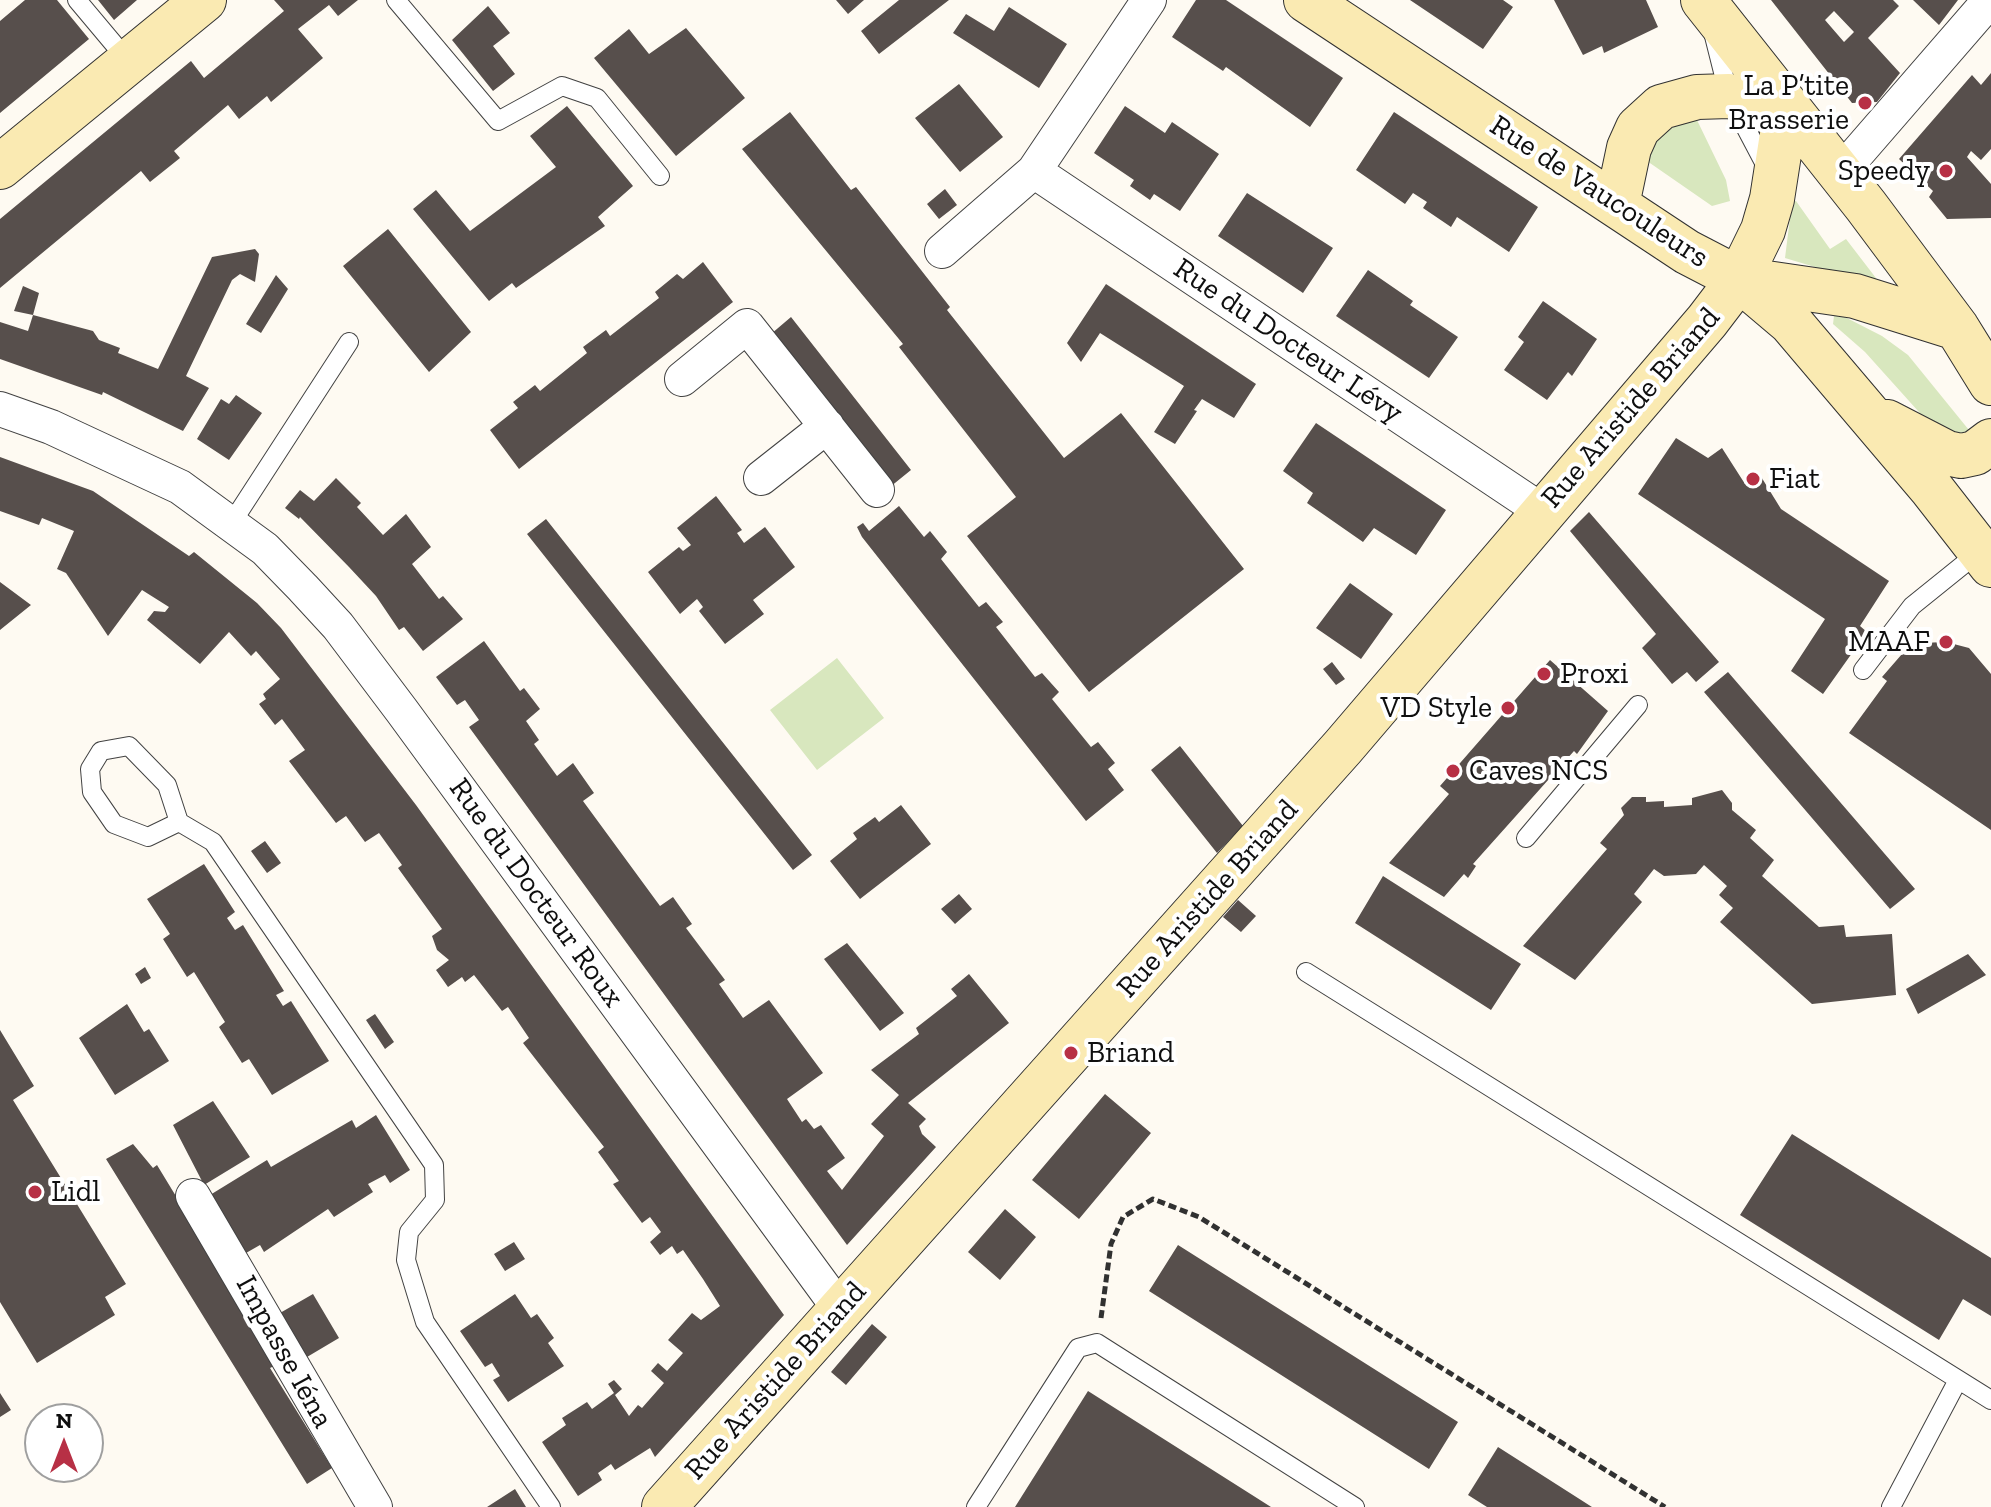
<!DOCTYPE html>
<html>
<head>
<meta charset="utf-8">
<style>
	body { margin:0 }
	#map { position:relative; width:1991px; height:1507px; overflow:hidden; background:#fefaf2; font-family:"Zilla Slab",serif }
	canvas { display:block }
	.north { position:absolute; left:24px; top:1403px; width:80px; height:80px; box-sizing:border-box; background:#fff; border:2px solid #9f9f9f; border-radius:50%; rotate:0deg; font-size:22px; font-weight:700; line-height:32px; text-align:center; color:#0f0f0f }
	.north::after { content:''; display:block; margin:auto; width:28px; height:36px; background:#b73045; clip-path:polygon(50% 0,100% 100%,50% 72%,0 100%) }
</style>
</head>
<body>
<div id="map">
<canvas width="1991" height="1507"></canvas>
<div class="north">N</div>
</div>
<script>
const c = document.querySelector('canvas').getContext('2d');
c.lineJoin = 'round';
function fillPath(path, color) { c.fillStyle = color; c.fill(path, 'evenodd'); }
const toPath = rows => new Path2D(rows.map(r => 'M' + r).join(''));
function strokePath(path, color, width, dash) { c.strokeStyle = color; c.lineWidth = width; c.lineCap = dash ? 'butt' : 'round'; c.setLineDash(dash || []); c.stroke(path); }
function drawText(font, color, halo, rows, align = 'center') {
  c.font = font + ' "Zilla Slab",serif'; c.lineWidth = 8; c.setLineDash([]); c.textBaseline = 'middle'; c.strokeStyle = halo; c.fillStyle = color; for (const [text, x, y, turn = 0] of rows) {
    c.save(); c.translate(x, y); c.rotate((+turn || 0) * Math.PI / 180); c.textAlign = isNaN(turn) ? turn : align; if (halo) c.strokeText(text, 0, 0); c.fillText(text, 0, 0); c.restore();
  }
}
fillPath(toPath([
	[1696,118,1726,180,1730,201,1712,206,1647,161,1651,145,1671,123],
	[1796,201,1830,249,1846,239,1879,282,1875,285,1785,258,1792,202],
	[1839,314,1882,336,1908,355,1973,435,1936,431,1865,352,1833,324,1834,316],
	[837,658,884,718,817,770,770,710]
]), '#d8e7be');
fillPath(toPath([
	[25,0,57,0,89,39,0,113,0,21],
	[98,0,137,0,114,20],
	[274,0,358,0,338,16,329,5,298,29,323,58,271,102,267,96,239,119,228,105,174,151,180,158,150,182,141,171,0,288,0,219,191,61,204,78,284,11],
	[836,0,864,0,848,14],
	[899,0,949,0,879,54,861,31],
	[1196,0,1226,0,1343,78,1310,127,1226,67,1223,71,1172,37],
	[1410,0,1503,0,1513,7,1483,49],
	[1554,0,1646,0,1658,27,1604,53,1602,46,1583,55],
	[1771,0,1893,0,1899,6,1868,38,1900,73,1877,102,1852,103],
	[1834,11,1854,32,1844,42,1825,20],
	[1913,0,1958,0,1939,25],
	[488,6,510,33,493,46,515,74,493,91,452,40],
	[1009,7,1067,44,1039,88,953,33,966,14,994,31],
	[686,28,745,98,676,156,594,58,629,29,649,54],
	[1991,73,1991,149,1981,160,1971,151,1967,157,1991,184,1991,218,1947,219,1929,197,1933,191,1899,159,1972,75,1981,85],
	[959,84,1003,137,960,172,915,118],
	[567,106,633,186,598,217,605,226,516,288,512,283,489,301,413,209,436,190,470,231,556,167,530,136],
	[1125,106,1165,133,1172,122,1219,154,1180,211,1154,194,1150,200,1130,186,1134,180,1094,153],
	[790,112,851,190,856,187,950,307,947,310,1064,458,1121,413,1244,569,1089,692,967,536,1016,497,899,347,903,344,742,149],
	[1394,112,1538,207,1509,252,1457,217,1451,227,1423,208,1427,202,1413,193,1405,204,1356,170],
	[945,189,957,205,939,219,927,204],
	[1247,193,1333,248,1303,293,1218,236],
	[388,229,471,332,429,372,343,266],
	[255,249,259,254,255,282,240,274,232,280,186,376,209,388,183,431,103,392,102,395,0,359,0,322,28,331,33,315,93,331,99,340,120,348,118,353,158,369,212,257],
	[703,262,733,302,519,469,490,430,518,408,513,402,535,385,540,391,587,353,583,347,606,330,610,336,659,298,655,292,677,274,683,279],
	[1368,270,1413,301,1410,305,1458,337,1429,378,1336,316],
	[276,275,288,289,261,333,246,324],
	[1106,284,1256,384,1234,418,1202,399,1194,410,1197,411,1175,444,1154,432,1184,386,1100,333,1081,362,1067,343],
	[23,286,39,293,33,315,14,311],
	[1543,301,1597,339,1572,376,1568,372,1547,400,1504,370,1524,342,1518,337],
	[791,317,911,470,890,487,771,334],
	[236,395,262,413,229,460,197,439,221,399,229,404],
	[1316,423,1446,510,1416,555,1374,528,1363,542,1307,503,1313,493,1283,471],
	[1676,438,1708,458,1722,448,1745,484,1760,475,1781,509,1889,581,1860,626,1867,632,1823,694,1791,671,1825,619,1638,494],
	[0,457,93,491,189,556,194,552,257,603,281,628,416,805,784,1315,655,1457,650,1448,615,1470,611,1464,598,1473,602,1480,578,1496,542,1442,566,1425,562,1418,587,1402,592,1409,614,1393,608,1384,614,1380,622,1389,615,1395,629,1416,638,1405,642,1408,664,1383,651,1371,658,1363,667,1371,683,1353,668,1340,692,1313,701,1320,720,1306,703,1279,683,1250,677,1254,672,1246,660,1255,650,1242,661,1232,650,1217,642,1223,613,1184,619,1181,598,1152,604,1147,523,1043,529,1038,508,1007,502,1011,474,975,465,982,462,977,448,987,436,970,449,960,437,950,432,936,442,929,398,868,402,865,379,833,365,842,346,816,336,823,289,761,305,750,282,719,275,725,259,704,266,699,263,694,280,679,256,651,251,656,229,632,200,664,147,620,154,611,165,612,169,607,142,590,108,636,66,573,57,569,74,531,42,518,39,525,0,511],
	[336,478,361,503,357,507,383,535,406,514,431,547,412,564,439,599,443,596,463,619,423,651,404,627,399,630,376,596,349,567,300,517,299,519,285,508,300,490,314,501],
	[716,496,742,530,737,533,744,543,765,527,795,567,753,600,764,614,725,644,699,611,703,607,697,599,680,614,648,572,679,547,683,551,691,545,677,528],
	[899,506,924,537,930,531,947,552,941,559,979,607,986,602,1003,622,996,627,1035,677,1042,673,1059,692,1052,699,1091,747,1098,742,1115,763,1108,769,1124,790,1086,821,862,537,857,527,863,523,869,531],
	[1589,512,1719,662,1696,682,1687,672,1672,684,1642,648,1656,634,1570,531],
	[546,519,812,855,793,870,527,534],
	[0,582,31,605,0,630],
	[1350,583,1393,614,1361,659,1316,628],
	[484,641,520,691,524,688,540,709,526,721,539,740,534,744,557,776,573,763,594,793,583,801,660,906,673,897,692,924,686,928,725,980,719,984,743,1018,769,1000,823,1073,787,1099,802,1122,806,1119,814,1129,821,1125,845,1158,827,1171,842,1190,884,1136,871,1124,899,1095,871,1070,919,1034,916,1028,957,996,951,989,969,974,1009,1023,908,1103,926,1119,919,1126,922,1134,936,1147,847,1245,469,727,479,720,465,700,457,705,436,677],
	[1946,642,1969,648,1991,674,1991,830,1849,733,1887,681,1882,677,1902,654,1920,643],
	[1550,660,1608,711,1577,754,1574,751,1473,864,1476,866,1468,878,1464,874,1444,897,1389,863,1449,794,1440,786],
	[1332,662,1345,679,1336,685,1323,669],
	[1728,672,1915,889,1890,909,1704,692],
	[1180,746,1243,826,1217,853,1151,770],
	[1722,790,1732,803,1732,810,1756,830,1750,838,1774,860,1762,876,1819,927,1844,925,1846,937,1892,934,1896,995,1812,1004,1720,922,1733,908,1719,895,1727,886,1704,865,1696,874,1664,876,1654,869,1634,894,1642,902,1575,980,1523,946,1607,849,1600,843,1624,815,1621,808,1632,797,1646,797,1646,802,1664,801,1664,807,1692,805,1692,798],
	[901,805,931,844,860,899,830,861,857,839,853,833,875,817,879,822],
	[265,841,281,863,267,873,251,851],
	[204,864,235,912,227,918,235,930,243,925,284,991,276,995,283,1006,291,1001,329,1061,272,1095,249,1059,242,1063,219,1027,225,1022,194,972,187,977,163,939,170,934,147,899],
	[1383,876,1521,964,1491,1010,1355,923],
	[959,894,972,909,955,924,941,909],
	[1238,900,1256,916,1241,932,1223,917],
	[847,943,904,1013,880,1031,824,959],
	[1968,954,1986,975,1918,1014,1906,989],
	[145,967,151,978,141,984,135,974],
	[127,1004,144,1032,149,1029,169,1061,115,1095,79,1038],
	[375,1014,394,1042,385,1049,366,1020],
	[0,1030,34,1086,13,1100,126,1284,105,1297,115,1315,37,1363,0,1302],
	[1105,1094,1151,1133,1079,1219,1032,1180],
	[213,1101,250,1157,204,1185,173,1125],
	[376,1115,410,1170,390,1183,385,1175,368,1184,373,1192,334,1217,328,1209,264,1252,260,1245,246,1253,210,1195,267,1160,271,1167,352,1120,356,1128],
	[1792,1134,1991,1258,1991,1316,1963,1299,1939,1340,1740,1215],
	[133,1144,153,1168,157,1165,278,1364,270,1368,332,1468,307,1484,106,1159],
	[1005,1209,1036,1237,1000,1280,968,1252],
	[514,1242,525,1259,505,1271,494,1254],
	[1178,1245,1458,1422,1429,1469,1149,1291],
	[313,1294,339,1338,307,1357,280,1313],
	[515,1294,531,1318,537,1314,554,1338,548,1343,564,1366,508,1402,493,1380,500,1376,492,1363,485,1367,460,1331],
	[872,1324,887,1337,846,1385,831,1372],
	[1088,1391,1271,1507,1015,1507],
	[0,1393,11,1410,0,1417],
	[1498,1447,1592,1507,1487,1507,1468,1495],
	[515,1489,526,1507,487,1507]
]), '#574f4c');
const lane = toPath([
	[77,0,129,62],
	[396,0,498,121,562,86,597,98,660,176],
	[1713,32,1729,96,1768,170],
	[231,524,349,342],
	[1863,670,1912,606,1979,552],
	[179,822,148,837,114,824,92,792,90,769,101,751,129,746,167,785,179,822,213,842,434,1165,435,1200,409,1232,406,1260,425,1322,551,1507],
	[1526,838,1638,705],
	[1306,972,1991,1400],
	[976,1507,1078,1348,1097,1343,1355,1507],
	[1891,1507,1958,1380]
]);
const street = toPath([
	[1034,171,1542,511],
	[1840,173,1990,0],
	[942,251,1034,171,1149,0],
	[682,379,747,326,877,490],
	[0,409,51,427,180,487,265,549,303,588,338,626,402,711,839,1308],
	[761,478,827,426],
	[193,1196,375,1507]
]);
const secondary = toPath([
	[1306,0,1687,252,1739,279,1791,323,1931,488,1991,565],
	[1703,0,1866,206,1957,328,1991,383],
	[0,167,204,0],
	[1617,205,1629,148,1638,128,1661,107,1697,97,1729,96,1786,109],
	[1739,279,1855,296,1957,328],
	[1887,422,1947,453,1961,456,1975,453,1991,441],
	[664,1507,1343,747,1707,321,1739,279,1763,230,1772,199,1786,109]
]);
strokePath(lane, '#424242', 20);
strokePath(street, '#424242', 36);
strokePath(secondary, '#313131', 46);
strokePath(toPath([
	[1101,1318,1111,1244,1123,1217,1153,1199,1199,1217,1665,1507]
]), '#313131', 5, [8, 4]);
strokePath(lane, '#fff', 18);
strokePath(street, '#fff', 34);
strokePath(secondary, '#faeab2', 44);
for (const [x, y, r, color] of [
	[1865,103,8,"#b73045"],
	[1946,171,8,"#b73045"],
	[1753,479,8,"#b73045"],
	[1946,642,8,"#b73045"],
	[1544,674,8,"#b73045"],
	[1508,708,8,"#b73045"],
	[1453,771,8,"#b73045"],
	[1071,1053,8,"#b73045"],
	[35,1192,8,"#b73045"]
]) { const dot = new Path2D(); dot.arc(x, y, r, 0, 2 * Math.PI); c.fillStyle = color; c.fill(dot); strokePath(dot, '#fff', 3); }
drawText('30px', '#0f0f0f', '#fff', [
	["La P’tite",1849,86,"right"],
	["Brasserie",1849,120,"right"],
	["Speedy",1930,171,"right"],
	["Fiat",1769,479],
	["MAAF",1930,642,"right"],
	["Proxi",1560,674],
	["VD Style",1492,708,"right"],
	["Caves NCS",1469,771],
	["Briand",1087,1053],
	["Lidl",51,1192]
], 'left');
drawText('30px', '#0f0f0f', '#fff', [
	["Rue de Vaucouleurs",1599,192,33],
	["Rue du Docteur Lévy",1288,341,34],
	["Rue Aristide Briand",1631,408,-49],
	["Rue du Docteur Roux",536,893,54],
	["Rue Aristide Briand",1208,899,-48],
	["Impasse Iéna",284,1352,61],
	["Rue Aristide Briand",776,1381,-48]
]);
</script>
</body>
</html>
